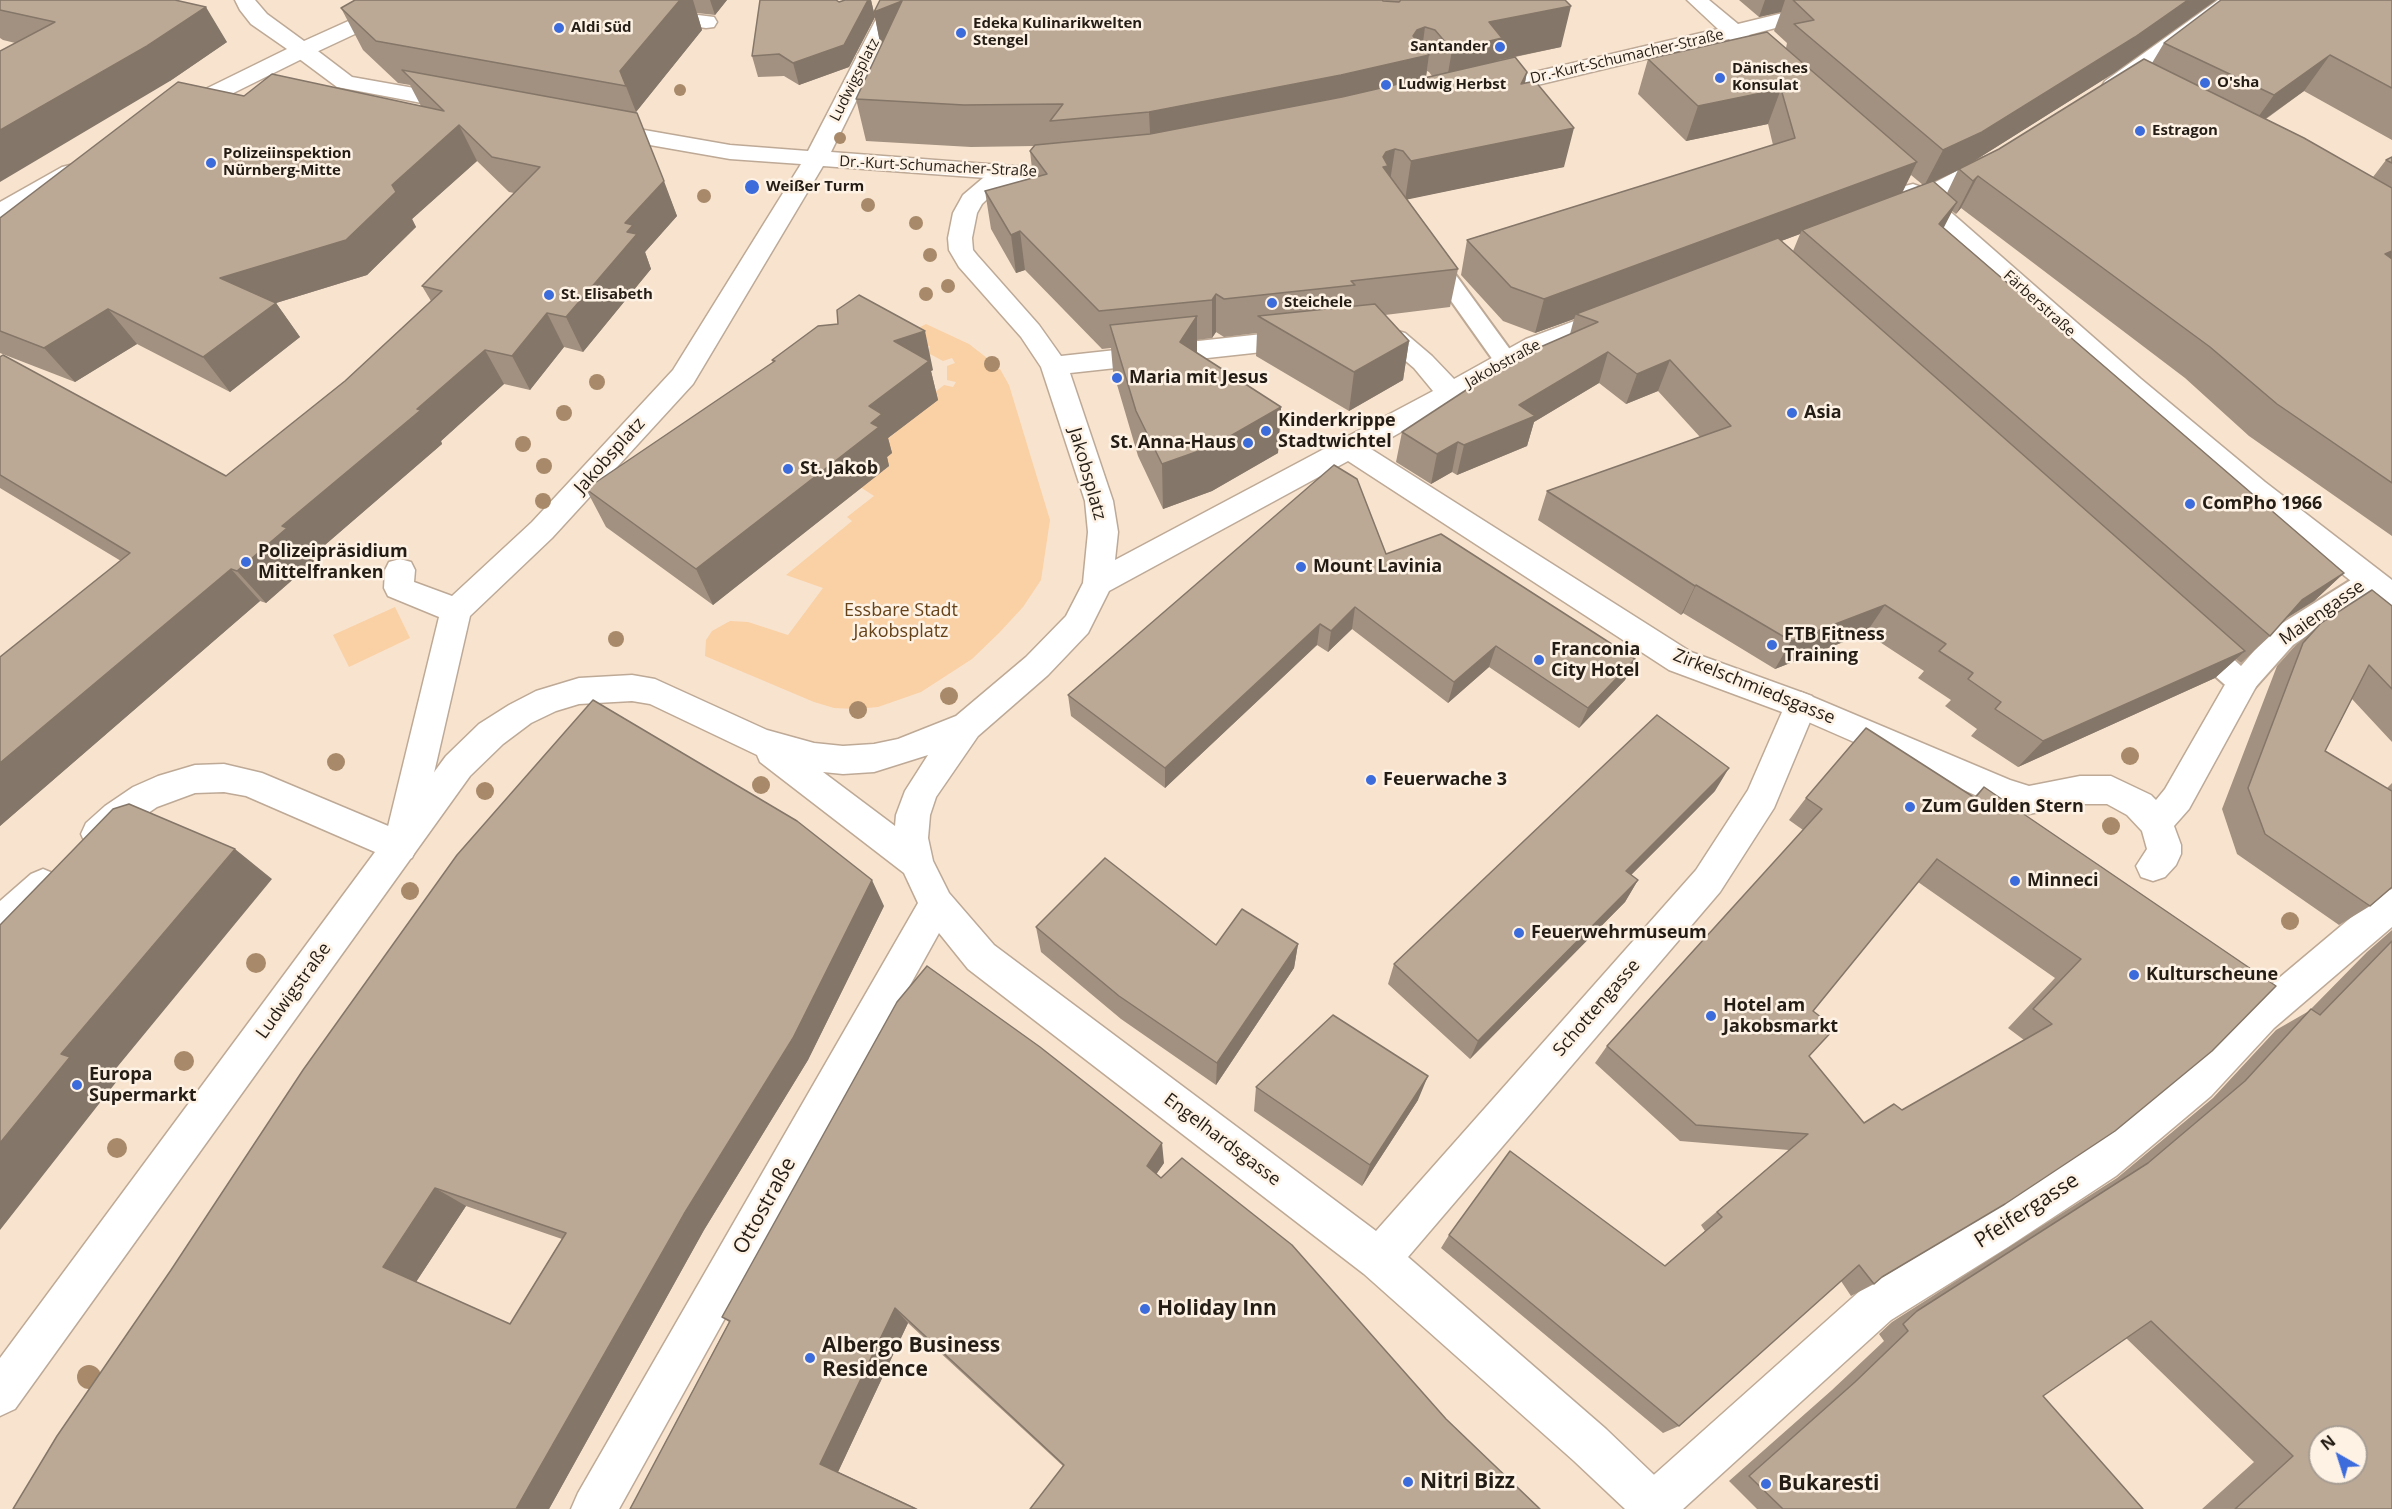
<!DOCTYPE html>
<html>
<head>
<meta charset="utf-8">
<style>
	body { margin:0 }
	#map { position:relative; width:2392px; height:1509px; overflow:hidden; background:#f8e3ce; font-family:"Open Sans",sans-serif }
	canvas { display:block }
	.north { position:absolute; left:2308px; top:1425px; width:60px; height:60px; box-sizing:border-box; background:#fef2e5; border:2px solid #a79d92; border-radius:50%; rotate:321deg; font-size:16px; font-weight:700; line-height:24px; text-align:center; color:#241d15 }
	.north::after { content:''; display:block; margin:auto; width:21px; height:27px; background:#3c6bdc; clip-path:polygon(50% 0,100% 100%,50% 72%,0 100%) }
</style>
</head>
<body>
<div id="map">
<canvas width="2392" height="1509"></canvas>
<div class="north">N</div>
</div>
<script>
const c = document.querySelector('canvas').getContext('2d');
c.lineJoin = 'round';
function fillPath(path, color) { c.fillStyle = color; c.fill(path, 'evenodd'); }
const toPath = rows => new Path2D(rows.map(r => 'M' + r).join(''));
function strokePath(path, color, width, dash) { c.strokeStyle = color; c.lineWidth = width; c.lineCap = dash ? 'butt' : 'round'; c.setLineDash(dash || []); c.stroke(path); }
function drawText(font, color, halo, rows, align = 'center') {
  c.font = font + ' "Open Sans",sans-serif'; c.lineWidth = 5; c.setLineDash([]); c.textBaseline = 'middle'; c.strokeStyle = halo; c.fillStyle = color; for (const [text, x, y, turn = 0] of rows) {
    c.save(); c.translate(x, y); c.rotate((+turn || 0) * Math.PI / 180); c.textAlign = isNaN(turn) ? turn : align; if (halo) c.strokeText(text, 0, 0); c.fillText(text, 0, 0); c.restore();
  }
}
fillPath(toPath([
	[926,324,969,344,987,358,984,362,988,369,1000,369,1009,385,1050,520,1041,580,1023,607,999,633,972,659,921,692,878,707,856,709,834,708,814,702,705,656,706,640,712,631,730,621,748,622,788,635,823,588,786,575,852,521,847,517,874,496,854,483,875,466,883,471,889,466,882,461,882,433,890,437,895,433,888,429,944,385,953,387,956,382,947,380,947,366,955,363,952,358,943,361,928,353,930,346,887,344],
	[395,607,410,638,349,667,333,635]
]), '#fad0a5');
const service = toPath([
	[1431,250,1439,252,1514,355,1518,361,1514,367,1506,369,1498,367,1420,257,1423,252,1431,250],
	[2371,570,2380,573,2384,580,2380,587,2293,645,2252,691,2242,694,2232,691,2188,652,2185,644,2188,636,2198,633,2208,636,2241,666,2273,629,2362,573,2371,570]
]);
const pedestrian = toPath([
	[886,0,906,0,831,152,1027,167,1035,169,1039,174,1035,179,1027,181,823,166,693,384,552,538,470,616,417,847,412,858,400,862,388,858,383,847,439,617,388,596,384,588,385,570,389,562,400,559,411,562,415,570,414,582,452,596,532,522,673,370,801,164,730,159,604,137,596,135,593,130,596,125,604,123,730,145,808,151,886,0],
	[656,10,706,16,714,17,717,22,714,27,706,28,649,20,645,16,649,12,656,10],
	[302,43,310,45,352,77,459,96,467,98,470,103,467,108,459,110,337,87,294,55,291,50,294,45,302,43],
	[2242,670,2253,674,2258,683,2189,809,2174,826,2181,845,2181,854,2176,865,2165,877,2153,881,2141,877,2136,866,2147,849,2142,831,2127,815,2107,804,2080,804,2029,814,1991,802,1790,714,1785,705,1790,696,1801,692,2010,780,2029,786,2080,776,2111,776,2151,795,2156,800,2165,789,2231,674,2242,670],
	[2392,889,2392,927,2274,1028,2211,1096,2116,1176,2008,1247,1891,1320,1683,1509,1633,1509,1631,1505,1638,1489,1861,1290,1980,1219,2088,1148,2183,1070,2248,1004,2379,894,2392,889]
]);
const minor = toPath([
	[235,0,255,0,267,14,304,41,395,0,422,0,419,4,310,55,189,115,181,117,173,115,170,110,173,105,287,49,251,24,240,10,235,0],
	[1687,0,1709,0,1738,24,1836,0,1869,0,1866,4,1749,35,1757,43,1754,48,1746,49,1738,48,1729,39,1483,98,1475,96,1472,91,1475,86,1718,29,1687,0],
	[2218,0,2242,0,2121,91,2113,93,2105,91,2102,86,2105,81,2218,0],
	[1990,156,1998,158,2002,163,1998,168,1938,201,2141,379,2265,482,2392,580,2392,609,2381,605,2245,496,2121,393,1919,209,1902,214,1893,212,1890,207,1893,202,1906,197,1901,191,1905,186,1913,184,1924,188,1982,158,1990,156],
	[1076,163,1084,165,1088,170,1084,175,1015,183,999,188,982,204,977,213,972,238,973,250,977,255,1039,325,1061,356,1299,330,1308,333,1312,339,1308,345,1299,348,1070,373,1113,501,1118,532,1115,560,1433,391,1414,368,1387,345,1360,338,1356,332,1360,326,1369,323,1405,333,1432,356,1454,379,1526,339,1612,307,1621,310,1625,316,1621,322,1544,351,1371,449,1691,652,1812,696,1817,705,1774,808,1720,892,1408,1257,1606,1429,1673,1493,1680,1509,1625,1509,1574,1461,1364,1274,968,969,939,933,619,1509,571,1509,578,1493,918,903,904,873,760,762,757,755,650,704,632,701,579,704,556,711,531,723,503,744,470,776,15,1409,0,1416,0,1358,375,852,246,796,224,792,195,793,157,807,129,826,110,845,98,849,86,845,81,834,86,823,105,806,133,787,158,776,195,765,224,764,262,773,393,828,446,756,479,724,509,705,536,691,579,678,632,675,655,679,767,730,814,743,843,746,874,744,898,739,956,716,1026,657,1066,616,1083,583,1088,532,1085,501,1041,367,1021,337,959,267,949,250,948,238,953,213,963,195,983,178,1012,169,1076,163],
	[1348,461,1669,670,1782,712,1748,790,1696,870,1376,1231,994,945,949,893,933,861,928,838,930,815,936,797,978,736,1048,675,1088,633,1109,591,1348,461],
	[928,755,905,791,896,815,895,826,823,772,843,774,874,772,928,755],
	[70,165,78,167,82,172,78,177,9,217,0,220,0,202,62,167,70,165],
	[43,869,55,874,61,885,55,896,13,935,0,940,0,901,31,874,43,869]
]);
strokePath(service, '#bda996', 4);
strokePath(pedestrian, '#bda996', 3);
strokePath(minor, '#bda996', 3);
fillPath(service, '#fff');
fillPath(pedestrian, '#fff');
fillPath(minor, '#fff');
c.fillStyle = '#a88a6a';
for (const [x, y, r] of [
	[680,90,6],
	[840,138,6],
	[704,196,7],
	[868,205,7],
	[916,223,7],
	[930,255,7],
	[948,286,7],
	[926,294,7],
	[992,364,8],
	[597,382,8],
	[564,413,8],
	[523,444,8],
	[544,466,8],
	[543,501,8],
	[616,639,8],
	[949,696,9],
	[858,710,9],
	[2130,756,9],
	[336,762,9],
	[761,785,9],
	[485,791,9],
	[2111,826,9],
	[410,891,9],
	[2290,921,9],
	[256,963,10],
	[184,1061,10],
	[117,1148,10],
	[89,1377,12]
]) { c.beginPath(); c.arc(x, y, r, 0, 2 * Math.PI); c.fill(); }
fillPath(toPath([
	[0,0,227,42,170,81,3,40,0,38],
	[355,0,727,0,715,15,697,13,702,30,636,112,677,216,645,252,651,269,583,352,564,347,530,390,504,384,441,441,442,444,311,557,314,561,266,603,260,601,0,826,0,657,121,561,0,488,0,357,226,476,345,381,431,301,422,286,514,193,509,192,477,161,412,219,416,227,367,275,276,303,300,337,230,392,137,344,75,382,0,353,0,218,244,96,421,106,410,85,398,83,363,50,341,8],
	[845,0,871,0,875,17,849,67,799,85,784,76,758,77,752,56,839,2],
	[880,0,1565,0,1561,47,1515,57,1527,72,1525,83,1564,167,1407,199,1458,269,1450,307,1385,315,1409,341,1403,380,1349,411,1256,356,1257,333,1224,337,1216,332,1212,338,1197,340,1197,353,1281,407,1278,453,1212,491,1163,509,1138,456,1113,371,1111,348,1102,349,1025,270,1016,273,991,229,985,191,1033,178,1030,151,1034,146,971,147,866,141,856,99,881,47,874,12],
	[1427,71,1429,72,1432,76,1426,77],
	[1739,0,2216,0,2114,73,1969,164,1999,149,2152,63,2164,43,2392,0,2392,140,2304,91,2266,119,2373,177,2386,160,2392,157,2392,536,2249,436,2185,378,1961,208,1956,214,1952,211,1943,227,2344,573,2314,601,2285,619,2270,636,2241,663,2236,659,2215,678,2018,767,1971,736,1977,729,1945,706,1951,700,1918,678,1924,671,1866,633,1775,669,1683,613,1681,615,1538,520,1547,491,1700,437,1658,391,1626,404,1599,383,1534,422,1527,446,1457,475,1452,472,1431,484,1396,462,1402,432,1570,334,1574,319,1535,333,1503,321,1461,275,1467,240,1773,145,1768,124,1686,141,1638,94,1648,59,1786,48,1787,43,1774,31,1781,12,1759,17],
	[1958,170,1947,193,1934,182],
	[1911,175,1923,185,1902,193],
	[1800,234,1793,251,1781,241],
	[772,360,933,370,931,371,938,400,888,438,892,453,887,457,889,466,713,605,606,527,586,489,773,363],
	[1386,554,1635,659,1625,680,1579,728,1489,667,1448,703,1352,629,1328,652,1317,645,1165,788,1071,716,1068,695],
	[2392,606,2392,742,2352,699,2325,751,2387,788,2392,783,2392,887,2370,906,2339,925,2237,854,2222,809,2277,666,2294,647,2321,623],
	[1984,787,2276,986,1882,1277,1874,1284,1851,1296,1841,1281,1679,1426,1663,1433,1441,1248,1449,1235,1664,1266,1705,1231,1701,1225,1789,1150,1680,1141,1595,1063,1607,1046,1803,830,1789,820,1806,798,1974,797],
	[1918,882,2055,978,2008,1028,2024,1040,1902,1110,1864,1123,1809,1056,1813,1011],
	[1715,791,1631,875,1638,880,1625,902,1470,1059,1388,984,1394,964],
	[884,906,808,1060,704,1230,549,1509,13,1509,171,1270],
	[466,1206,562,1239,510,1324,416,1282],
	[1036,927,1216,945,1298,944,1294,968,1216,1085,1121,1019,1041,952],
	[2392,930,2392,1509,2202,1509,2254,1462,2126,1338,2043,1396,2143,1509,1757,1509,1729,1481,1832,1390,1884,1341,1879,1334,1892,1322,2117,1178,2213,1098,2276,1030,2309,1011,2367,952],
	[1256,1087,1418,1100,1362,1186,1254,1111],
	[1164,1163,1156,1174,1446,1419,1063,1466,908,1323,838,1472,918,1509,630,1509,729,1322,722,1317]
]), '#a29180');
fillPath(toPath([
	[680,0,693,0,702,30,636,112,620,71],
	[710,0,727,0,715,15],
	[868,0,871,0,875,17,849,67,799,85,793,63],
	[1765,0,1785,0,1781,12,1759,17],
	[2188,0,2216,0,2114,73,1963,168,1924,186,1943,150],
	[902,1,882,53,874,12],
	[1571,6,1561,47,1498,60,1445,91,1452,50,1489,22],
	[206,7,227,42,170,81,0,182,0,130],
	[1425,27,1421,57,1429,55,1423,97,1151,154,1149,112,1413,36,1417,30],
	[2330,55,2304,91,2248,131,2274,95],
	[1527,72,1519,111,1521,84],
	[1781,89,1768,124,1686,141,1698,106],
	[459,125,477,161,412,219,416,227,367,275,276,303,300,337,230,392,203,357,220,278,392,185],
	[1574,128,1564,167,1405,200,1411,161],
	[1395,149,1389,188,1383,205,1383,157,1386,152],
	[1917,162,1900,197,1802,230,1800,234,1581,316,1576,314,1574,319,1535,333,1544,299],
	[1978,176,1961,208,1956,214,1973,181],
	[664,181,677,216,645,252,651,269,583,352,566,317,625,223],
	[1957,202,1941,233,1939,224],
	[1020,231,1025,270,1016,273,1011,235],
	[2392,251,2392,270,2385,254],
	[1216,294,1216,332,1212,338,1212,300],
	[108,309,137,344,75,382,44,348],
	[547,313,564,347,530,390,512,356],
	[1197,316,1197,362,1180,342],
	[925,331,933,370,931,371,938,400,888,438,892,453,887,457,889,466,713,605,696,569,871,423,869,406,894,341],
	[1409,341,1403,380,1349,411,1354,372],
	[485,350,504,384,441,441,442,444,311,557,314,561,266,603,237,571,282,526],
	[1608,352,1599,383,1534,422,1527,446,1457,475,1464,445,1519,405],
	[1670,360,1658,391,1626,404,1637,374],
	[1281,407,1278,453,1212,491,1163,509,1162,464],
	[1458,442,1452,472,1431,484,1437,454],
	[231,569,260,601,0,826,0,763],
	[2344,573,2314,601,2272,627,2302,600],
	[1696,585,1683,613,1681,615,1695,586],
	[1885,605,1866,633,1775,669,1791,641],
	[1355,607,1352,629,1328,652,1331,631],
	[1320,624,1317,645,1165,788,1165,768],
	[1496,646,1489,667,1448,703,1454,682],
	[2245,651,2215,678,2018,767,2043,741],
	[1635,659,1625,680,1579,728,1588,708],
	[1729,768,1715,791,1614,892,1626,871],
	[235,849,272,879,109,1077,117,1081,0,1230,0,1143,61,1054],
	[872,880,884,906,808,1060,704,1230,549,1509,516,1509],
	[1638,880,1625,902,1470,1059,1478,1041],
	[1298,944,1294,968,1216,1085,1217,1063],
	[1428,1076,1418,1100,1362,1186,1370,1165],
	[1162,1143,1164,1163,1149,1185,1147,1166],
	[435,1188,466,1206,416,1282,383,1267],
	[895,1308,908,1323,838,1472,918,1509,820,1464]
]), '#847668');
const building = toPath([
	[0,0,175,0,206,7,147,46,0,130,0,51,55,22,0,10,0,0],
	[355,0,680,0,620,71,626,86,376,41,341,8,355,0],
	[760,0,836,0,839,2,845,0,868,0,844,45,793,63,779,54,752,56,760,0],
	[880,0,1382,0,1383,1,1399,2,1401,0,1565,0,1571,6,1489,22,1502,38,1452,50,1435,30,1425,27,1417,30,1413,36,1429,55,1341,75,1149,112,1050,121,1063,104,964,105,856,99,902,1,874,12,880,0],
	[1793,0,2188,0,2135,37,1982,132,1943,150,1794,24,1814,20,1793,0],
	[2221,0,2392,0,2392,88,2330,55,2274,95,2164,43,2221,0],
	[1767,32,1917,162,1544,299,1511,287,1467,240,1795,138,1781,89,1698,106,1648,59,1767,32],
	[1515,57,1527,72,1521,84,1535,81,1574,128,1411,161,1403,151,1395,149,1386,152,1383,157,1388,166,1383,167,1458,269,1351,281,1355,285,1224,299,1216,294,1212,300,1099,311,1020,231,1011,235,985,191,1047,174,1030,151,1035,145,1150,134,1342,97,1515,57],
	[2144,59,2304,138,2392,188,2392,251,2385,254,2392,259,2392,483,2277,404,2210,347,1978,176,1973,181,1959,169,1999,149,2144,59],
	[402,70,637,113,664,181,625,223,633,225,627,232,637,234,566,317,547,313,512,356,485,350,417,409,421,410,282,526,287,528,237,571,231,569,0,763,0,657,130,553,0,475,0,357,3,355,226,476,345,381,442,291,422,286,540,167,492,157,459,125,392,185,396,192,346,240,220,278,276,303,203,357,108,309,44,348,0,331,0,218,178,82,244,96,272,74,444,111,402,70],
	[2392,157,2392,163,2386,160,2392,157],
	[1933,181,1957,202,1939,224,2344,573,2302,600,2270,636,1802,230,1933,181],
	[1778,238,2245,651,2043,741,1995,709,2001,702,1968,679,1973,673,1939,651,1946,644,1885,605,1791,641,1696,585,1695,586,1547,491,1731,426,1670,360,1637,374,1608,352,1519,405,1535,416,1464,445,1458,442,1437,454,1402,432,1515,358,1598,322,1576,314,1778,238],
	[859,295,925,331,894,341,929,361,869,406,882,414,871,423,879,427,696,569,586,489,775,361,772,360,818,326,838,324,837,310,859,295],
	[1375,304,1409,341,1354,372,1258,316,1375,304],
	[1197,316,1180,342,1281,407,1213,446,1162,464,1136,411,1110,325,1197,316],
	[1334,465,1357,479,1386,554,1441,534,1635,659,1588,708,1496,646,1454,682,1355,607,1331,631,1320,624,1165,768,1068,695,1334,465],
	[2372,590,2392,606,2392,689,2369,665,2325,751,2392,791,2392,887,2370,906,2265,834,2248,788,2303,643,2321,623,2372,590],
	[593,700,797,821,872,880,793,1038,684,1214,516,1509,13,1509,57,1436,171,1270,303,1070,457,855,593,700],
	[435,1188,566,1233,510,1324,383,1267,435,1188],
	[1657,715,1729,768,1626,871,1638,880,1478,1041,1394,964,1657,715],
	[1866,728,1975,798,1984,787,2276,986,2212,1051,2115,1131,2005,1204,1882,1277,1874,1284,1859,1265,1679,1426,1449,1235,1510,1151,1665,1266,1722,1217,1717,1212,1808,1134,1696,1125,1607,1046,1822,809,1806,798,1866,728],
	[1937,859,2081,959,2033,1009,2052,1024,1902,1110,1894,1104,1864,1123,1809,1056,1835,1028,1813,1011,1937,859],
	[129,804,235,849,61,1054,70,1057,0,1143,0,925,113,809,129,804],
	[1105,858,1216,945,1242,909,1298,944,1217,1063,1119,996,1036,927,1105,858],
	[2392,941,2392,1509,2235,1509,2293,1456,2151,1321,2043,1396,2143,1509,1783,1509,1749,1476,1855,1382,1908,1331,1903,1324,1917,1311,2148,1163,2245,1081,2311,1009,2320,1015,2392,941],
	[2320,1437,2356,1437,2356,1473,2320,1473,2320,1437],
	[927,966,1040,1047,1162,1143,1147,1166,1161,1178,1182,1158,1292,1245,1446,1419,1540,1509,1030,1509,1064,1465,895,1308,820,1464,916,1509,630,1509,730,1321,722,1317,897,1002,927,966],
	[1333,1015,1428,1076,1370,1165,1256,1087,1333,1015]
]);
fillPath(building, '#bca995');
strokePath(building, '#847668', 1.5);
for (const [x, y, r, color] of [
	[559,28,6,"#3c6bdc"],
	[961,33,6,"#3c6bdc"],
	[1500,47,6,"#3c6bdc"],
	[1720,78,6,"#3c6bdc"],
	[2205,83,6,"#3c6bdc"],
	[1386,85,6,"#3c6bdc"],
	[2140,131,6,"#3c6bdc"],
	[211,163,6,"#3c6bdc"],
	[752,187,8,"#3c6bdc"],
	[549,295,6,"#3c6bdc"],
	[1272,303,6,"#3c6bdc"],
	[1117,378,6,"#3c6bdc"],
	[1792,413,6,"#3c6bdc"],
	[1266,431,6,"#3c6bdc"],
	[1248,443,6,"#3c6bdc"],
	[788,469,6,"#3c6bdc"],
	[2190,504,6,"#3c6bdc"],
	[246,562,6,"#3c6bdc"],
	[1301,567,6,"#3c6bdc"],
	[1772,645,6,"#3c6bdc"],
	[1539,660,6,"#3c6bdc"],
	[1371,780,6,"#3c6bdc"],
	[1910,807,6,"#3c6bdc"],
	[2015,881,6,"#3c6bdc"],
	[1519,933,6,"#3c6bdc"],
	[2134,975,6,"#3c6bdc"],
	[1711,1016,6,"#3c6bdc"],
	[77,1085,6,"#3c6bdc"],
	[1145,1309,6,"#3c6bdc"],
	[810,1358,6,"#3c6bdc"],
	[1408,1482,6,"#3c6bdc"],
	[1766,1484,6,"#3c6bdc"]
]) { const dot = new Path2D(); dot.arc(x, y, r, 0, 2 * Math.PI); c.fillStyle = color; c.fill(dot); strokePath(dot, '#fef2e5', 2); }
drawText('bold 15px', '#241d15', '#fef2e5', [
	["Edeka Kulinarikwelten",973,24],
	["Stengel",973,41],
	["Aldi Süd",571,28],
	["Santander",1488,47,"right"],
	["Dänisches",1732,69],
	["Konsulat",1732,86],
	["O'sha",2217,83],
	["Ludwig Herbst",1398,85],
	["Estragon",2152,131],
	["Polizeiinspektion",223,154],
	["Nürnberg-Mitte",223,171],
	["Weißer Turm",766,187],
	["St. Elisabeth",561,295],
	["Steichele",1284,303]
], 'left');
drawText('15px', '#241d15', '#fef2e5', [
	["Dr.-Kurt-Schumacher-Straße",1627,57,-13],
	["Ludwigsplatz",855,80,-63],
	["Dr.-Kurt-Schumacher-Straße",938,167,3],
	["Färberstraße",2039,304,42],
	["Jakobstraße",1503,364,-29]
]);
drawText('bold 18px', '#241d15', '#fef2e5', [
	["Maria mit Jesus",1129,378],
	["Asia",1804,413],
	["Kinderkrippe",1278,421],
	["Stadtwichtel",1278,442],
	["St. Anna-Haus",1236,443,"right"],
	["St. Jakob",800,469],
	["ComPho 1966",2202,504],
	["Polizeipräsidium",258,552],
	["Mittelfranken",258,573],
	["Mount Lavinia",1313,567],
	["FTB Fitness",1784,635],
	["Training",1784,656],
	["Franconia",1551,650],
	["City Hotel",1551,671],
	["Feuerwache 3",1383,780],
	["Zum Gulden Stern",1922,807],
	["Minneci",2027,881],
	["Feuerwehrmuseum",1531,933],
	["Kulturscheune",2146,975],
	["Hotel am",1723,1006],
	["Jakobsmarkt",1723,1027],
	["Europa",89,1075],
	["Supermarkt",89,1096]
], 'left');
drawText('18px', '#241d15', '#fef2e5', [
	["Jakobsplatz",610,456,-48],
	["Jakobsplatz",1087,474,74],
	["Maiengasse",2322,613,-35],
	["Zirkelschmiedsgasse",1754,687,22],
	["Ludwigstraße",294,991,-54],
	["Schottengasse",1597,1008,-49],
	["Engelhardsgasse",1222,1140,37]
]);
drawText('18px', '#664219', '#fef2e5', [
	["Essbare Stadt",901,611],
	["Jakobsplatz",901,632]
]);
drawText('21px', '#241d15', '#fef2e5', [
	["Ottostraße",765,1206,-61],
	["Pfeifergasse",2027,1211,-33]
]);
drawText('bold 21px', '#241d15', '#fef2e5', [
	["Holiday Inn",1157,1309],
	["Albergo Business",822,1346],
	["Residence",822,1370],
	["Nitri Bizz",1420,1482],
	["Bukaresti",1778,1484]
], 'left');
</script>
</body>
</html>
